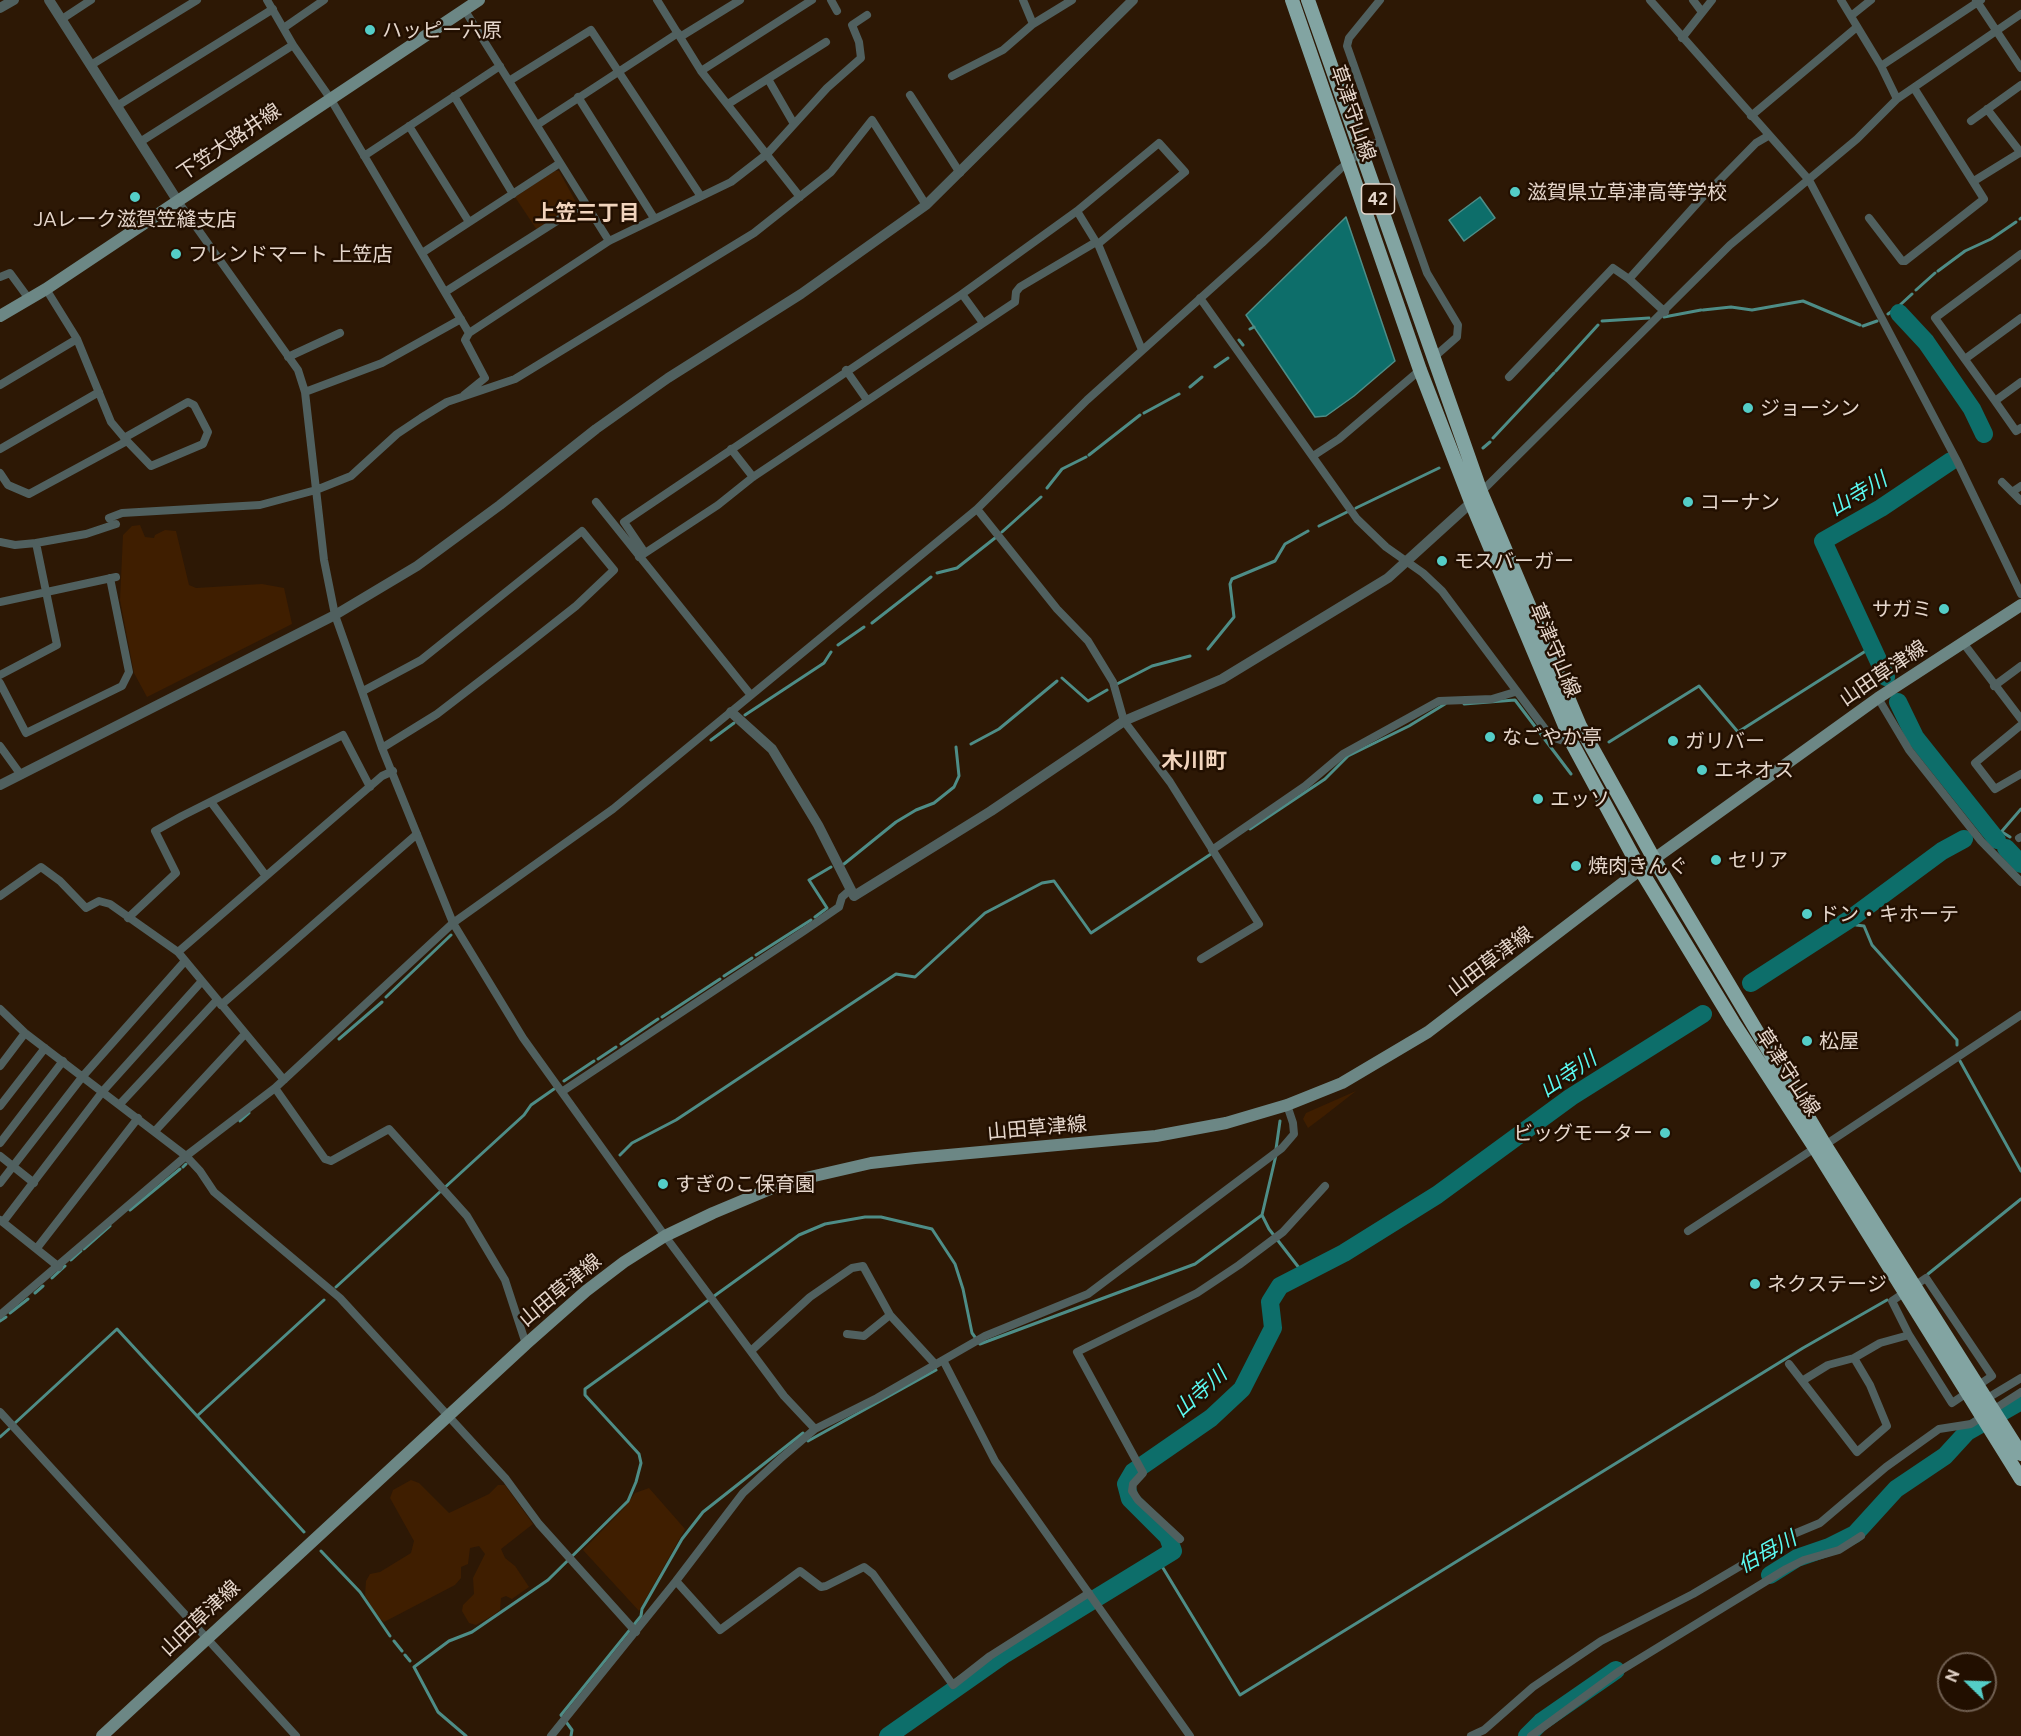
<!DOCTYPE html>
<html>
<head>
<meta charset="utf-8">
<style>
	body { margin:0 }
	#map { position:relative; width:2021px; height:1736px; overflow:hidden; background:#2d1805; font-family:Ubuntu,sans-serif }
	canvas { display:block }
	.north { position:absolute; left:1937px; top:1652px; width:60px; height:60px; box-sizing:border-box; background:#220f00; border:2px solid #705f51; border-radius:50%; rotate:293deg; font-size:16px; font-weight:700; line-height:24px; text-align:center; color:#e5d6cb }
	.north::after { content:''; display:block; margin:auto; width:21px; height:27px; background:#54cdc7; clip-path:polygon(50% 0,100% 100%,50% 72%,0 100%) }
</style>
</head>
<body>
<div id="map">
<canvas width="2021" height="1736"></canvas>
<div class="north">N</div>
</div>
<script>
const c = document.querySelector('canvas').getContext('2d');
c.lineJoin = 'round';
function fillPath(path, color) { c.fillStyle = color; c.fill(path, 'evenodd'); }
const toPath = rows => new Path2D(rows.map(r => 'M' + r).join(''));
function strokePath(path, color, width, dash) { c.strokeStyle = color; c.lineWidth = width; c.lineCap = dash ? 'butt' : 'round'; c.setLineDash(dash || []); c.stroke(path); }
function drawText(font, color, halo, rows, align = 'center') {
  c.font = font + ' Ubuntu,"Noto Sans JP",sans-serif'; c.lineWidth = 5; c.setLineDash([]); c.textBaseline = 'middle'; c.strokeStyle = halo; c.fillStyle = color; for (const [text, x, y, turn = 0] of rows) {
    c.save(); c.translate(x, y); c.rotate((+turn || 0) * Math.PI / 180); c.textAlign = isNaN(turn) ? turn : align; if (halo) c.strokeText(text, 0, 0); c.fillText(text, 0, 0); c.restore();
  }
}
fillPath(toPath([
	[554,171,559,171,577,204,537,230,515,197],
	[140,525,145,537,154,538,155,535,165,530,176,531,189,585,196,588,262,584,284,588,292,624,147,697,134,673,120,600,123,535,132,526],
	[1356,1091,1324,1116,1308,1128,1303,1119,1306,1113],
	[411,1480,419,1483,449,1513,489,1494,498,1485,505,1485,533,1524,501,1549,505,1558,515,1566,529,1587,512,1599,506,1596,501,1598,500,1610,492,1616,476,1625,469,1623,462,1611,463,1605,474,1594,473,1578,485,1554,479,1546,470,1548,468,1564,461,1567,461,1578,455,1585,384,1622,377,1616,365,1596,366,1581,370,1574,380,1572,411,1553,414,1541,390,1498,393,1490],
	[649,1488,685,1529,639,1611,583,1550,625,1507,635,1493]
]), '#3f1e00');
const water = toPath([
	[1480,197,1495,218,1464,241,1449,220,1480,197],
	[1346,217,1395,361,1354,396,1326,416,1315,417,1246,315,1346,217]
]);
fillPath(water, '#0d6e6a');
strokePath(water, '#4e8d87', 1.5);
strokePath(toPath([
	[2020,219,2021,218],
	[1938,271,1965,251,1991,239,2016,222],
	[1916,290,1935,273],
	[1900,305,1912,294],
	[1703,310,1731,307,1752,310,1803,301,1860,325],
	[1888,314,1898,307],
	[1664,317,1701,310],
	[1602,321,1649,318],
	[1863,326,1877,321],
	[1250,329,1254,327],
	[1239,340,1243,345],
	[1215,367,1228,358],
	[1556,371,1598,325],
	[1190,387,1202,377],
	[1144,413,1179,394],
	[1493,438,1554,373],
	[1483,448,1490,442],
	[1089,455,1140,415],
	[1047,488,1062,469,1086,457],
	[1356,508,1439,468],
	[1319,526,1347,512],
	[1002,532,1041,497],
	[937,573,957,568,995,538],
	[872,623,931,577],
	[838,645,864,627],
	[1208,649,1234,617,1230,584,1232,579,1275,561,1285,544,1308,531],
	[1062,678,1088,701,1107,690],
	[1117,684,1152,666,1190,656],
	[1464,704,1515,700,1571,774],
	[745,715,824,663,831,652],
	[711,740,734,723],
	[1609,742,1699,686,1738,732,1872,647],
	[971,744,999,729,1057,681],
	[1250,829,1325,779,1348,756,1409,726,1445,704],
	[2002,832,2010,837],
	[1996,838,2021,809],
	[844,864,896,822,916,810,934,803,954,787,959,776,956,747],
	[815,917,827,908,809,880,831,867],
	[1850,919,1856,925,1864,926,1872,945,1957,1040,1957,1045],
	[756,955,811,920],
	[724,976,752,958],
	[386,997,451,935],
	[662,1017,720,979],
	[339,1039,382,1002],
	[621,1044,658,1019],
	[598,1059,616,1047],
	[1960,1061,2021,1171],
	[564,1081,594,1061],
	[240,1121,249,1113],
	[1276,1149,1280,1121],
	[620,1155,632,1143,676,1120,896,974,915,977,985,913,1042,883,1054,881,1091,933,1214,852],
	[183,1167,186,1164],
	[130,1210,180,1169],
	[1262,1215,1276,1155],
	[84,1249,110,1226],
	[71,1260,81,1251],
	[1928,1274,2021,1199],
	[52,1278,65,1266],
	[336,1287,524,1115,531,1105,554,1089],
	[35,1293,43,1286],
	[10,1313,28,1299],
	[0,1321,6,1317],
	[197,1416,324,1300],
	[15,1423,117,1329,304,1532],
	[0,1437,9,1429],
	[321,1551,360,1592,390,1636],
	[1163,1568,1240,1695,1803,1348,1887,1300],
	[394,1641,402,1651],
	[405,1655,410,1661],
	[466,1736,438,1712,414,1667,449,1641,472,1632,548,1580,628,1501,636,1482,641,1463,639,1454,585,1395,585,1389,799,1235,825,1224,865,1217,881,1217,932,1229,955,1264,963,1289,972,1333,980,1344,1195,1264,1262,1215,1269,1229,1303,1273],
	[571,1736,572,1730,561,1715,641,1616,642,1609,682,1539,703,1512,803,1433,808,1441,936,1370,934,1367]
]), '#4e8d87', 3);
strokePath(toPath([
	[1899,313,1926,342,1972,409,1984,434],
	[1886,677,1823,541,1881,508,1951,461],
	[1898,702,1915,737,1997,840],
	[2006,848,2021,864],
	[1751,983,1850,919,1942,851,1964,839],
	[1770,1575,1797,1558,1829,1547,1855,1534,1896,1489,1945,1456,1967,1432,2021,1401],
	[888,1736,1005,1654,1173,1551,1168,1537,1130,1499,1126,1484,1133,1472,1211,1418,1242,1389,1273,1328,1270,1302,1280,1286,1344,1253,1437,1195,1571,1097,1703,1014],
	[1527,1736,1541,1722,1616,1670]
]), '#0d6e6a', 18);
strokePath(toPath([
	[267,0,293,45,330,98,469,333],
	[657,0,701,71,800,197],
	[831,0,837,11],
	[1023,0,1033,24],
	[1380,0,1349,38,1347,46,1427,273,1458,325,1457,337,1433,358],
	[1650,0,1809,180,1957,461,2021,594],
	[1693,0,1702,12],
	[1841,0,1881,66,1897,99],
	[1976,0,2021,68],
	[464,9,609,241],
	[1851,16,1871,0],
	[62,19,91,0],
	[285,27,324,0],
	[680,37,740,0],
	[1682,38,1712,0],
	[91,65,197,0],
	[1881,66,1981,0],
	[701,71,812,0],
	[952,76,1003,50,1033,24,1072,0],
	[768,79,794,124],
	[509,81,591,30,700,195],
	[910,95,960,173],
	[454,96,513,194],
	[578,97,654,218],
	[728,104,826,42],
	[117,106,273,9],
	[1987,109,2021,153],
	[1751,116,1857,27],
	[1971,121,2021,85],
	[537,125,678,33],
	[409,126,469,222],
	[140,142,293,45],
	[364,156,500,66],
	[1974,181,2021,152],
	[177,200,298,370,305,392,324,560,335,615,382,748,453,923,523,1038,665,1236,784,1396,815,1429],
	[1869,218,1902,261,1905,261,1984,199,1914,88],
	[1098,244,1142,350],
	[422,253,560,163],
	[2021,254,1935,318,1995,401,2021,382],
	[0,277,10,273,29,299],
	[1629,279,1701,199,1756,143,1768,136],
	[445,292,585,203],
	[962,294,983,323],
	[1200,298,1357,519,1386,547,1423,573,1442,591,1551,737,1573,744],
	[288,357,340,333],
	[1965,359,2021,318],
	[846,370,867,400],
	[1509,377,1613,268,1629,279,1665,312],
	[0,385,77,339],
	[305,392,382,363,461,319],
	[464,395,485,378,465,340,469,333,609,241,731,182,767,154,827,88,861,58,859,42,852,25,867,15],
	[1995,401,2016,431,2021,428],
	[124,438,188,402,194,405,208,432,203,444,151,466,127,441],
	[0,449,99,392],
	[731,449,753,477],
	[1313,456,1339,439,1420,370],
	[0,473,8,485,29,494,127,441,111,422,77,339,46,289],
	[2002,482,2021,501],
	[1481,492,1730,245,1857,139,1897,99,2021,14],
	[2012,492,2021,486],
	[596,502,750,694],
	[977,509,1057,609,1088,641,1113,682,1124,721,1170,782,1259,924,1201,959],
	[109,518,122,513,260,505,316,490,351,476,397,434,421,418,447,402,515,379,754,233,831,172,872,120,926,205],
	[0,542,15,545,36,543,86,534,116,524],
	[645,553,624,522,962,294,1077,211,1096,242],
	[639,557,718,505,753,477,1015,302,1016,292,1020,287,1096,242,1098,244,1185,172,1159,143,1077,211],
	[0,602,116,577],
	[1964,644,2021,719],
	[0,675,57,645,36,543],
	[0,683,26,733,122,686,129,672,110,578],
	[1994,686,2021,666],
	[363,691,421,660,582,531,614,570,576,606,519,651,437,714,382,748],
	[1878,698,1909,750,1981,841,2021,882],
	[2021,725,1975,763,1995,789,2021,774],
	[0,746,21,775],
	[211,802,266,876],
	[2019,838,2021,837],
	[1212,850,1305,786,1343,754,1439,701,1492,699,1515,692],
	[0,896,41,867,60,881,86,908,99,901,110,904,178,952,284,1080],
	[128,918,176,873,155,831,182,816,343,735,370,787],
	[178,952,382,776,393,771],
	[221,1005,417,834],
	[0,1009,25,1033,186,1156,200,1171,214,1192,340,1298,506,1479,539,1524,636,1632],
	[0,1066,25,1033],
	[275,1088,325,1159,331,1161,389,1129,467,1216,505,1280,526,1344],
	[563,1091,804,931,839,907,842,897,850,890],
	[120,1104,217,1000],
	[0,1106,45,1048],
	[155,1131,245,1034],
	[0,1143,63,1061],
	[1825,1145,2021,1015],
	[0,1156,34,1183],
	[0,1183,83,1076,185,961],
	[0,1220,59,1267],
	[3,1222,103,1091,202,981],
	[1688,1231,1815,1148],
	[37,1248,138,1118],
	[1926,1278,1992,1376,1952,1403,1909,1335,1892,1301,1926,1278],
	[0,1315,186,1156,275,1088,453,923,613,809,977,509,1087,400,1262,243,1340,169,1371,144,1379,142],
	[847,1334,864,1336,890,1315],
	[752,1350,810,1297,852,1268,863,1266,890,1315,935,1364],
	[943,1360,995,1461,1190,1736],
	[1789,1364,1857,1452,1887,1426,1870,1385,1854,1358],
	[1802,1381,1828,1365,1854,1358,1880,1343,1909,1335],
	[1986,1399,2021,1378],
	[0,1412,296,1736],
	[1180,1539,1138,1500,1132,1491,1133,1484,1143,1473,1077,1352,1197,1293,1239,1265,1283,1232,1325,1186],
	[676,1581,720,1630,800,1571,821,1587,826,1586,864,1567,873,1574,953,1685,990,1656,1089,1593],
	[551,1736,676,1581,743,1493,780,1459,815,1429,877,1398,985,1336,1088,1294,1282,1148,1294,1134,1293,1123,1287,1105],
	[1471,1736,1484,1730,1533,1687,1601,1641,1693,1594,1796,1533,1820,1523,1886,1467,1939,1429,1971,1424,2021,1392],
	[1531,1736,1618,1672,1786,1569,1804,1560,1839,1550,1861,1536]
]), '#50605f', 8);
strokePath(toPath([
	[49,0,177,200],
	[0,8,14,0],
	[731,712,772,749,818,825,854,896,991,811,1124,721,1222,679,1388,578,1475,499],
	[0,785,335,615,417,566,500,505,596,429,668,378,801,294,926,205,1133,0]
]), '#50605f', 10);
strokePath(toPath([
	[0,316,46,289,479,0],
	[102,1736,526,1344,586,1291,624,1262,665,1236,713,1213,775,1187,810,1177,871,1163,915,1158,1156,1136,1226,1123,1287,1105,1342,1083,1428,1032,1654,859,1878,698,2021,605]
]), '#6c8785', 12);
strokePath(toPath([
	[1292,0,1420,370,1471,502,1573,745,1640,869,1733,1022,1815,1148,2021,1479],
	[1308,0,1481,492,1580,726,1654,859,1825,1145,2021,1454]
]), '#82a4a2', 14);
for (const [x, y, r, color] of [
	[370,30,6,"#54cdc7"],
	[1515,192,6,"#54cdc7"],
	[135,197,6,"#54cdc7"],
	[176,254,6,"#54cdc7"],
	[1748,408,6,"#54cdc7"],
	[1688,502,6,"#54cdc7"],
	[1442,561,6,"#54cdc7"],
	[1944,609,6,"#54cdc7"],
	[1490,737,6,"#54cdc7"],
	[1673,741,6,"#54cdc7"],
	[1702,770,6,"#54cdc7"],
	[1538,799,6,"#54cdc7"],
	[1716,860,6,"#54cdc7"],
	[1576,866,6,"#54cdc7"],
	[1807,914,6,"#54cdc7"],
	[1807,1041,6,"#54cdc7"],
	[1665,1133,6,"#54cdc7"],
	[663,1184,6,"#54cdc7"],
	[1755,1284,6,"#54cdc7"]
]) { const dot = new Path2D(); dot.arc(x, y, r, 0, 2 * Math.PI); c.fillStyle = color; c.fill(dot); strokePath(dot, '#220f00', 2); }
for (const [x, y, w] of [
	[1378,199,33]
]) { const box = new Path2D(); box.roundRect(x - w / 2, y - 15, w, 30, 4.5); c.fillStyle = '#220f00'; c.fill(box); strokePath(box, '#e5d6cb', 1.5); }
drawText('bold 18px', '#e5d6cb', null, [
	["42",1378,199]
]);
drawText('20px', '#e5d6cb', '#220f00', [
	["ハッピー六原",382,30],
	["滋賀県立草津高等学校",1527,192],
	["JAレーク滋賀笠縫支店",135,219,"center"],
	["フレンドマート 上笠店",188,254],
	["ジョーシン",1760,408],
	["コーナン",1700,502],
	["モスバーガー",1454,561],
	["サガミ",1932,609,"right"],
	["なごやか亭",1502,737],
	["ガリバー",1685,741],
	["エネオス",1714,770],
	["エッソ",1550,799],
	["セリア",1728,860],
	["焼肉きんぐ",1588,866],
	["ドン・キホーテ",1819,914],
	["松屋",1819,1041],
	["ビッグモーター",1653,1133,"right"],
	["すぎのこ保育園",675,1184],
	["ネクステージ",1767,1284]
], 'left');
drawText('20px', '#e5d6cb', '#220f00', [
	["草津守山線",1353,113,71],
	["下笠大路井線",229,142,-34],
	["草津守山線",1555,650,67],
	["山田草津線",1883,673,-34],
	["山田草津線",1490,961,-37],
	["草津守山線",1788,1072,57],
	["山田草津線",1037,1128,-5],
	["山田草津線",560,1290,-40],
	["山田草津線",200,1618,-43]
]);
drawText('bold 21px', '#f1d4bd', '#220f00', [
	["上笠三丁目",587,213]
]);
drawText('italic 21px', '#5bf8f0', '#220f00', [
	["山寺川",1858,494,-31],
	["山寺川",1568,1074,-34],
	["山寺川",1200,1392,-42],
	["伯母川",1767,1552,-29]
]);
drawText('bold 22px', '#f1d4bd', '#220f00', [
	["木川町",1194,761]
]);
</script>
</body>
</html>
